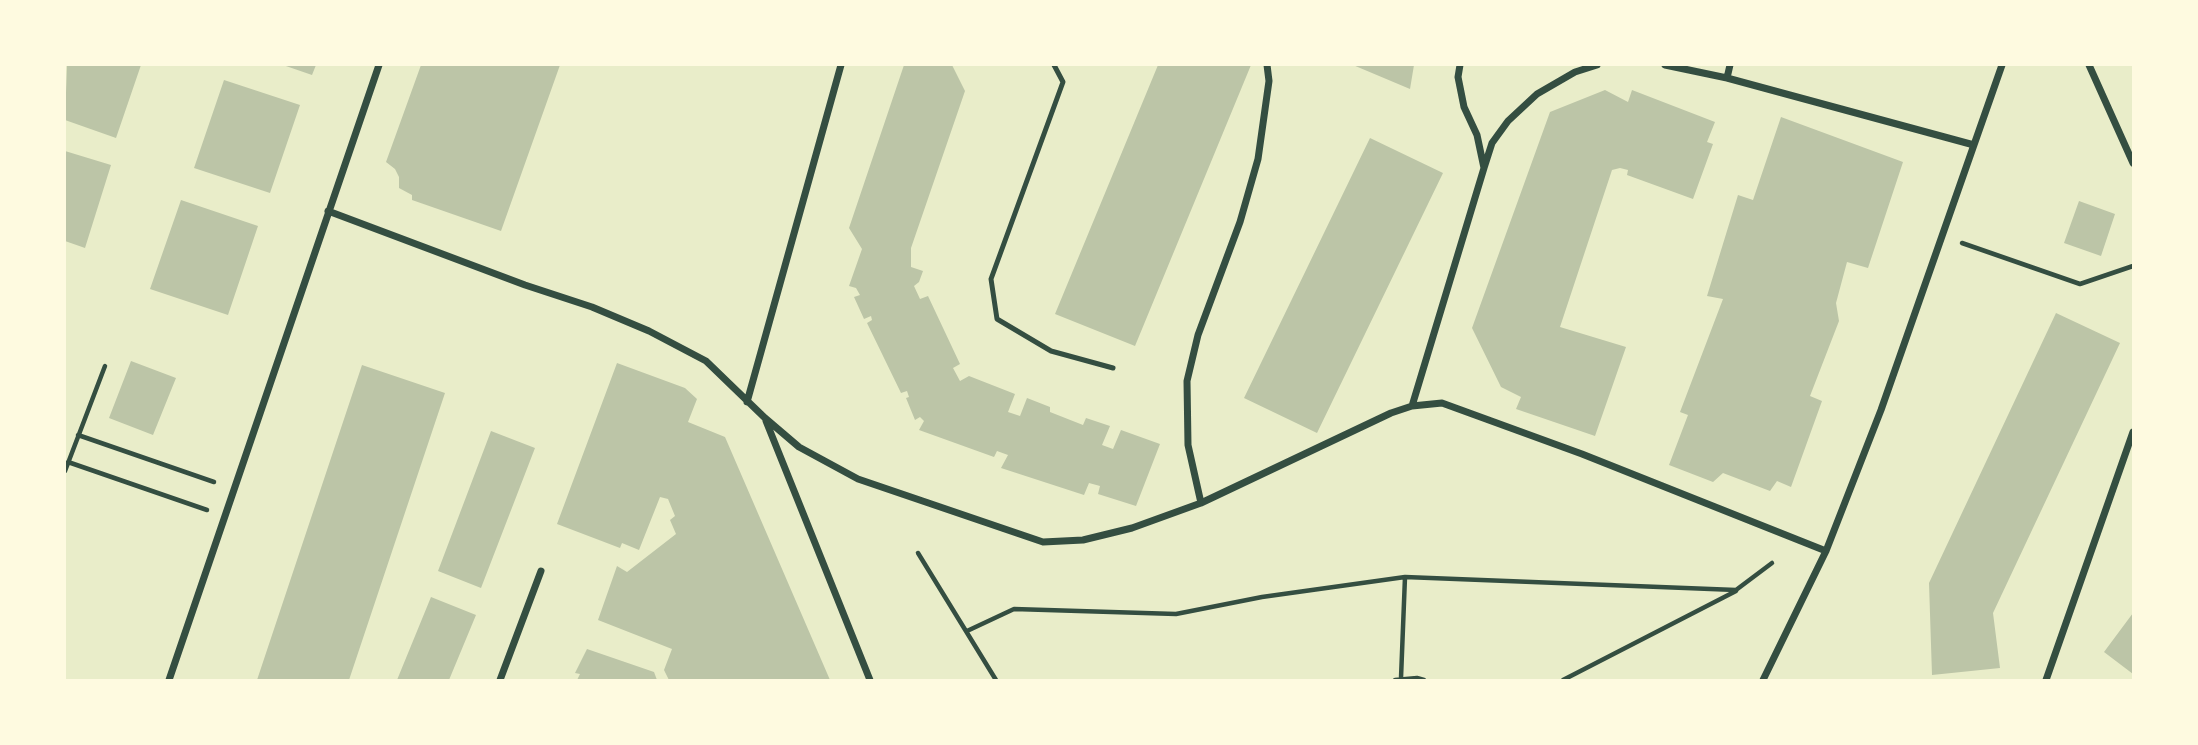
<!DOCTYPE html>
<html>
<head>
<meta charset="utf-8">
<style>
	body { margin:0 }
	#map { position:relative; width:2198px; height:745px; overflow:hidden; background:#e9edc9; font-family:Arial,sans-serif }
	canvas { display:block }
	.frame { position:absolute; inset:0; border:66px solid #fefae0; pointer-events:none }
</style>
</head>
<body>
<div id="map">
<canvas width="2198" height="745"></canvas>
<div class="frame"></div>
</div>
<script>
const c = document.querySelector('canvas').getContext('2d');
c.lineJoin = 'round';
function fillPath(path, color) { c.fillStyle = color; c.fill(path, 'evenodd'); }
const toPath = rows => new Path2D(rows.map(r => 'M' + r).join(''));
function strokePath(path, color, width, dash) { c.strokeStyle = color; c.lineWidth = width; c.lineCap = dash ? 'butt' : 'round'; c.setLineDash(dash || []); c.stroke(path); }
fillPath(toPath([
	[67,65,141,65,116,138,65,120],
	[283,65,316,65,312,75],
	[421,65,560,65,501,231,412,200,412,195,399,188,399,177,395,169,386,162],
	[904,65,952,65,965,91,911,248,911,267,923,271,919,282,914,286,920,299,928,296,960,364,953,368,960,381,969,376,1015,394,1008,412,1020,416,1027,398,1050,407,1050,412,1083,425,1086,418,1110,426,1102,445,1113,449,1121,430,1160,444,1136,506,1098,494,1100,486,1089,483,1084,495,1001,468,1008,455,997,451,994,457,919,430,924,421,920,417,915,420,906,398,909,397,907,391,901,393,867,323,872,320,871,316,864,319,854,297,860,295,856,288,849,286,862,249,849,228],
	[1158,65,1251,65,1135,346,1055,314],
	[1353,65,1414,65,1410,89],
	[224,80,300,105,270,193,194,168],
	[1605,90,1628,102,1632,90,1715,122,1707,142,1713,144,1693,199,1627,175,1628,170,1620,168,1612,170,1560,327,1626,347,1595,436,1516,409,1521,397,1501,387,1472,328,1550,112],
	[1781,117,1903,162,1868,268,1847,262,1836,303,1839,321,1810,396,1822,401,1791,487,1777,481,1770,491,1723,473,1713,482,1669,465,1688,415,1680,412,1723,299,1707,296,1738,195,1753,200],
	[1370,138,1443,173,1317,433,1244,398],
	[65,151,111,165,85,248,65,241],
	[181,200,258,226,228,315,150,289],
	[2079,201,2115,214,2101,256,2064,243],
	[2056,313,2120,343,1993,613,2000,668,1932,675,1929,583],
	[131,361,176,378,153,435,109,418],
	[617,363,685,388,697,399,688,422,725,437,830,680,669,680,664,670,672,649,598,620,617,566,627,572,676,534,670,520,675,516,668,499,660,497,639,550,622,543,620,548,557,524],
	[362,365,445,393,349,680,257,680],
	[491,431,535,448,481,588,438,571],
	[431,597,476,615,449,680,397,680],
	[2133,613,2133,674,2104,652],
	[587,649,654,672,657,680,577,680,580,674,575,673]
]), '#bcc5a7');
strokePath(toPath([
	[1962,243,2080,284,2133,266],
	[78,435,214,482],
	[68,462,207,510],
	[65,471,105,366],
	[918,553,996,680],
	[967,631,1014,609,1176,614,1262,597,1405,577,1736,590,1772,563],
	[1401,678,1405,577],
	[1395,680,1417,678,1424,680],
	[1563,680,1736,591]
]), '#344e41', 4.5);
strokePath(toPath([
	[1054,65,1063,82,991,279,997,319,1051,351,1113,368]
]), '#344e41', 5);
strokePath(toPath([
	[1665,65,1727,78,1974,145],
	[2089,65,2133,163],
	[1727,78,1730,65],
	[1484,168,1492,143,1508,121,1537,94,1575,72,1597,65],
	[328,211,525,285,592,307,649,331,706,361,765,418,799,447,858,479,1043,542,1083,540,1132,528,1201,503,1391,413,1412,406,1442,403,1582,454,1826,551],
	[747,402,841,65],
	[1412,406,1484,168,1477,135,1464,107,1458,77,1460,65],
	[766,421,870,680],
	[1201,503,1188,445,1187,381,1198,335,1240,222,1258,159,1269,81,1267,65],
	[169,680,379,65],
	[500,680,541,571],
	[1763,680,1826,551,1881,410,2002,65],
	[2046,680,2133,432]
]), '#344e41', 7);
</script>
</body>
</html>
